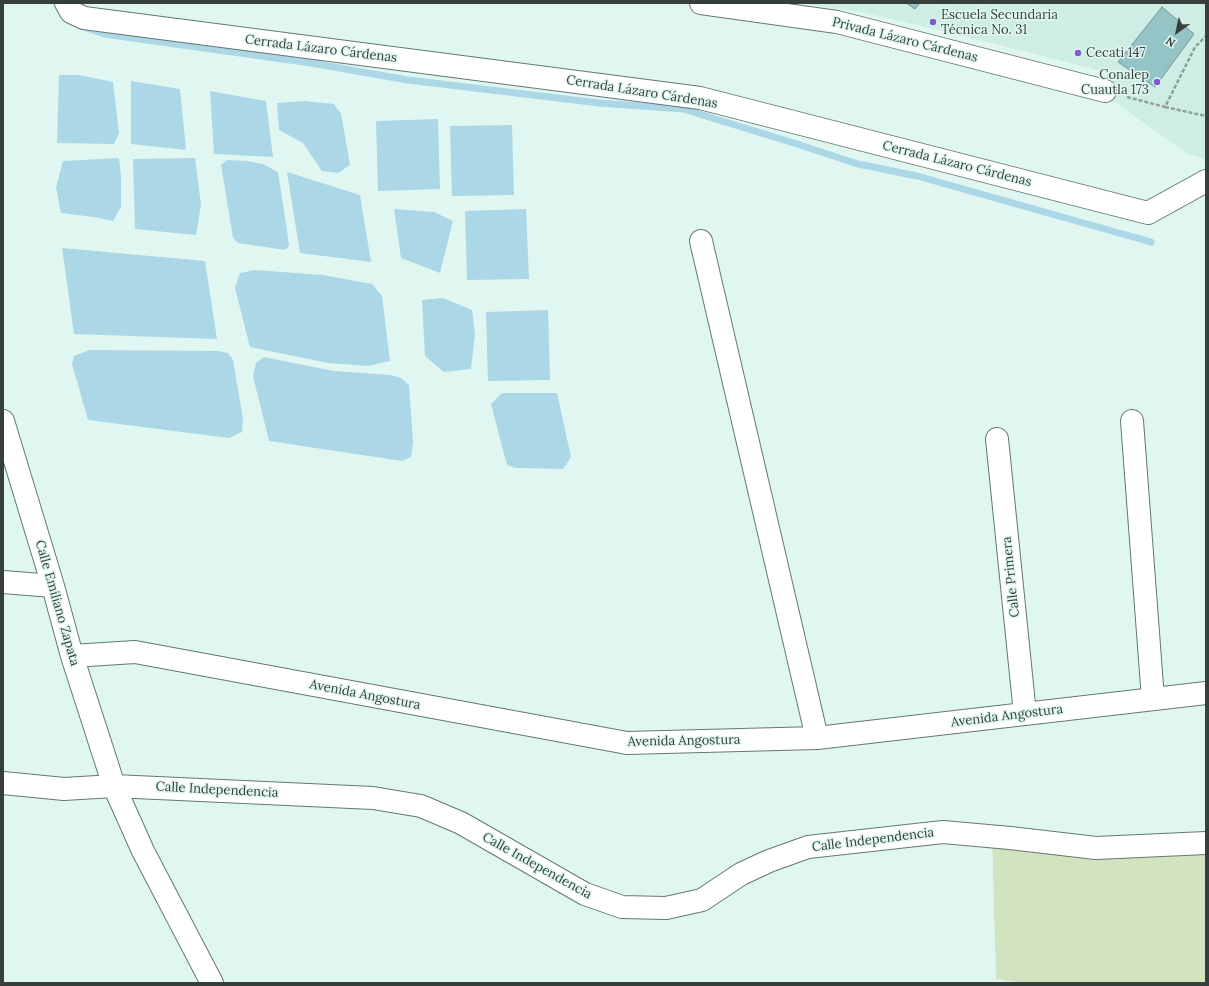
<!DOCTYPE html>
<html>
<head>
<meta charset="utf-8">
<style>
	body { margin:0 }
	#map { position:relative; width:1209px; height:986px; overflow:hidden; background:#e0f7f1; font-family:Lora,serif }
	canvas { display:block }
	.frame { position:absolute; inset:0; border:4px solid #363f3c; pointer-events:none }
	.north { position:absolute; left:1157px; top:12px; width:40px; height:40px; -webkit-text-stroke:3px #e0f7f1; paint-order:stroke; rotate:213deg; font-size:11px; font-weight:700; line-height:16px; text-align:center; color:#363f3c }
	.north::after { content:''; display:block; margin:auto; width:14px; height:18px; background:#363f3c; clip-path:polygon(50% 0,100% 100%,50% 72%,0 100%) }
</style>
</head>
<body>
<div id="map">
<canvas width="1209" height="986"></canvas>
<div class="frame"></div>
<div class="north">N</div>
</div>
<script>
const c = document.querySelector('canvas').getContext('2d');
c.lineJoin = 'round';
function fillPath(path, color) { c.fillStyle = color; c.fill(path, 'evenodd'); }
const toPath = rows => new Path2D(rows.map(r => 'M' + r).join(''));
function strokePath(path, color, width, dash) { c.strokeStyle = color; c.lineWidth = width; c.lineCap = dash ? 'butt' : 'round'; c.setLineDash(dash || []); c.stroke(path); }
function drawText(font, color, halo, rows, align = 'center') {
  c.font = font + ' Lora,serif'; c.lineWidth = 3; c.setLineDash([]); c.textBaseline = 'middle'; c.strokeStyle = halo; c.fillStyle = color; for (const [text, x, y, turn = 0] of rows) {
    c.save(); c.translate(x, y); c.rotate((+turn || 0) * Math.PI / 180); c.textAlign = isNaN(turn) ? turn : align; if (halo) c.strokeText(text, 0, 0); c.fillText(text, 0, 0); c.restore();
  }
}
fillPath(toPath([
	[798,3,1206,3,1206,159,1188,154,1116,103,1103,99,1109,73,951,33,861,12]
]), '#ceeee5');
fillPath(toPath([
	[992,836,1206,843,1206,983,1024,983,996,979]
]), '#d2e3c0');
fillPath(toPath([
	[59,75,79,75,113,82,119,133,114,144,57,143],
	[131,81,180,89,186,150,131,144],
	[210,91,266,101,273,157,214,154],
	[304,101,334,104,341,114,350,165,338,173,322,171,303,143,279,130,277,103],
	[438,119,440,189,378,191,376,121],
	[512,125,514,195,452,196,450,126],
	[119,158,121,176,121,207,113,221,94,217,61,213,56,187,63,161],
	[195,158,201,205,196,235,135,229,133,159],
	[227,160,247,161,263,164,278,172,288,237,289,246,285,250,238,243,233,238,221,165],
	[287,172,360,195,371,262,300,253],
	[394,209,434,212,453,221,440,273,401,258],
	[526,209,529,279,467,280,465,211],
	[62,248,205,261,217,339,74,334],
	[255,270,323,275,372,284,382,296,390,361,368,366,328,363,250,347,235,288,240,273],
	[443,298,472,310,475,334,471,369,444,372,425,356,422,300],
	[548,310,550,380,488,381,486,312],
	[90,350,218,351,228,353,233,360,243,419,242,432,229,438,88,420,72,364,74,356],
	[264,357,334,371,391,375,401,378,409,385,413,442,411,457,402,461,269,441,253,376,256,363],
	[502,393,557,393,571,457,563,469,516,468,507,465,491,404]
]), '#acd7e7');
strokePath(toPath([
	[85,27,104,34,311,63,408,80,599,103,683,109,797,144,858,164,917,176,1151,242]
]), '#acd7e7', 7);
const building = toPath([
	[906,3,920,3,915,9,906,3],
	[1162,7,1194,34,1155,87,1118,62,1162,7]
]);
fillPath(building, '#94c4c6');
strokePath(building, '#7d9495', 1);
const street = toPath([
	[66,3,71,12,84,18,700,98,1148,213,1206,181],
	[701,3,837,22,1105,91],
	[701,241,817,738],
	[3,421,53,586,72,656,114,786,143,851,212,983],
	[1132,421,1153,699],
	[997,439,1025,714],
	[3,582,53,586],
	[72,656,135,652,627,743,817,738,1206,693],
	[3,783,64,789,114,786,373,798,421,806,461,823,585,894,622,907,666,908,702,900,741,874,769,861,808,847,943,832,1010,838,1096,848,1206,843]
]);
strokePath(street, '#647873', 24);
strokePath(toPath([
	[1127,97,1165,107,1195,47,1206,36],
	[1165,107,1206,116]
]), '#8f9f9a', 2.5, [4, 2]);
strokePath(street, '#fff', 22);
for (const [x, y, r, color] of [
	[933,22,4,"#8159d3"],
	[1078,53,4,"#8159d3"],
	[1157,82,4,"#8159d3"]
]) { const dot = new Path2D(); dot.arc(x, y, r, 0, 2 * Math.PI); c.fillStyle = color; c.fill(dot); strokePath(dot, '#e0f7f1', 1.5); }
drawText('13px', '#363f3c', '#e0f7f1', [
	["Escuela Secundaria",941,15],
	["Técnica No. 31",941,30],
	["Cecati 147",1086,53],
	["Conalep",1149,75,"right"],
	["Cuautla 173",1149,90,"right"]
], 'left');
drawText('13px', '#363f3c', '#e0f7f1', [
	["Privada Lázaro Cárdenas",905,40,14],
	["Cerrada Lázaro Cárdenas",321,49,7],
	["Cerrada Lázaro Cárdenas",642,92,9],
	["Cerrada Lázaro Cárdenas",957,164,14],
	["Calle Primera",1011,577,-96],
	["Calle Emiliano Zapata",57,603,74],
	["Avenida Angostura",365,695,11],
	["Avenida Angostura",1007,716,-7],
	["Avenida Angostura",684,741,-1],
	["Calle Independencia",217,790,3],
	["Calle Independencia",873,840,-7],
	["Calle Independencia",537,866,29]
]);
</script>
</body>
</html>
